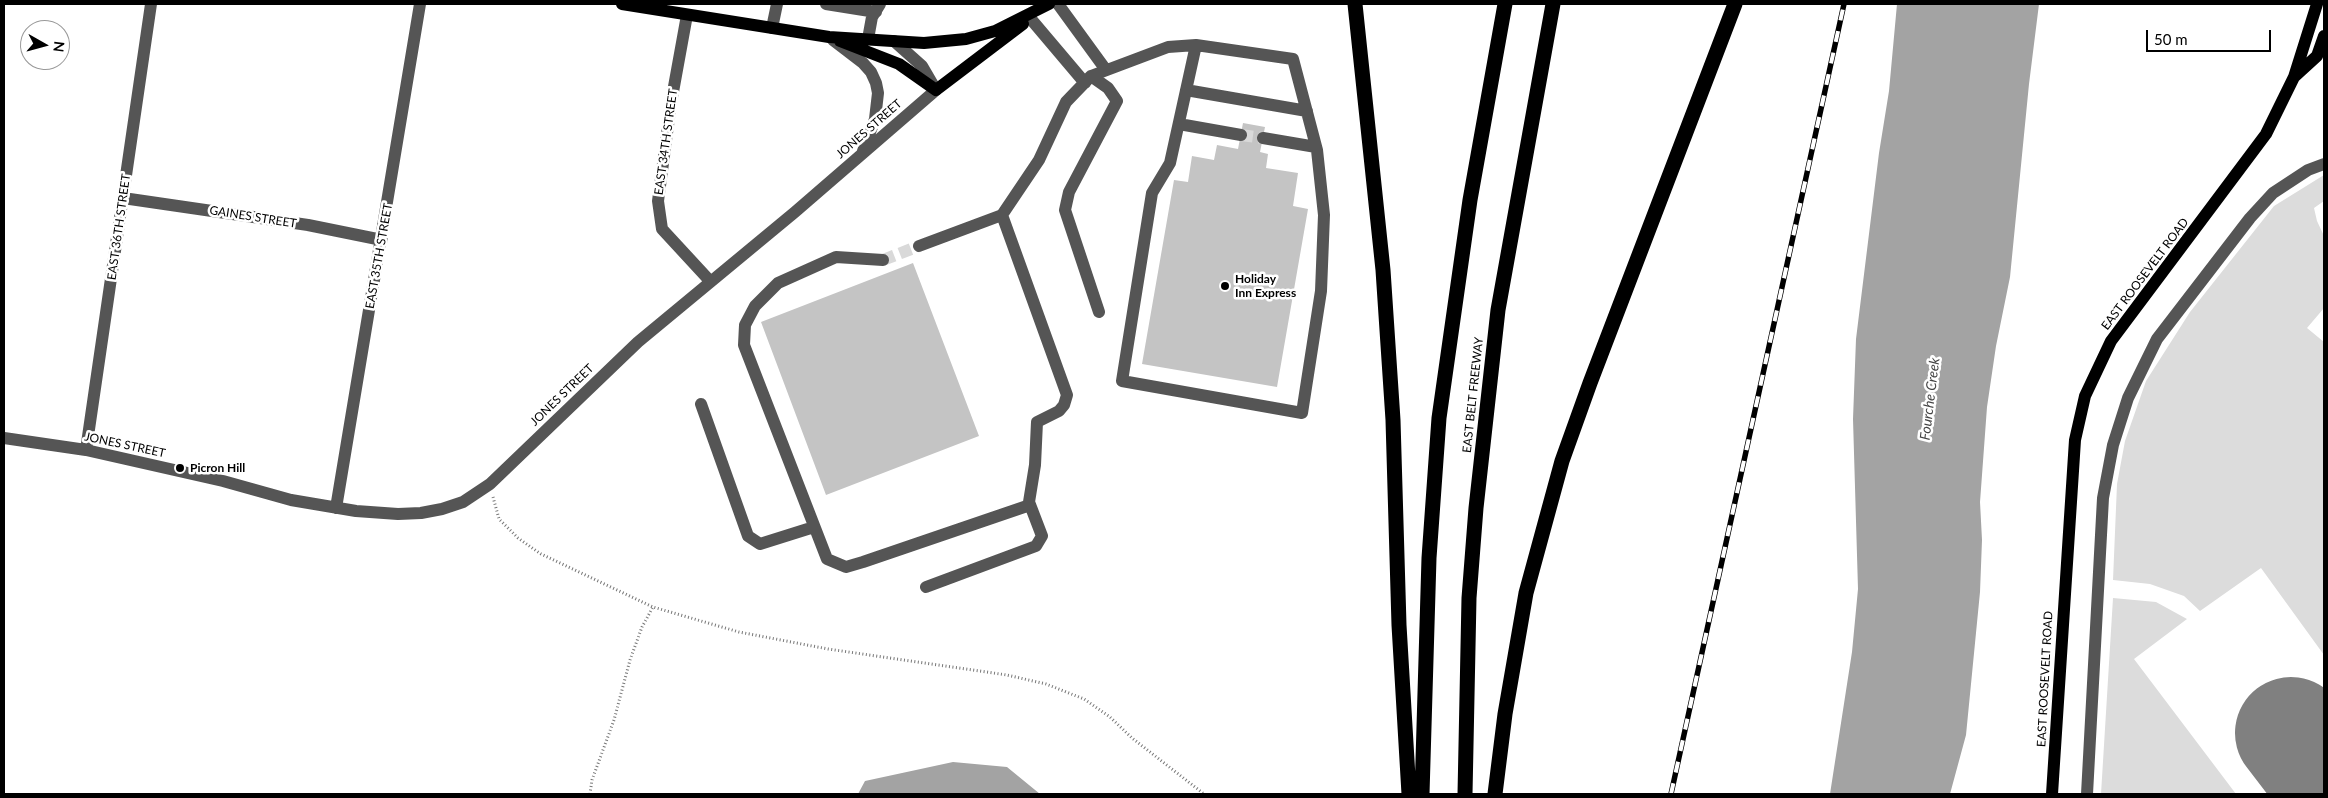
<!DOCTYPE html>
<html>
<head>
<meta charset="utf-8">
<style>
	body { margin:0 }
	#map { position:relative; width:2328px; height:798px; overflow:hidden; background:#fff; font-family:Lato,sans-serif }
	canvas { display:block }
	.frame { position:absolute; inset:0; border:5px solid #000; pointer-events:none }
	.north { position:absolute; left:20px; top:20px; width:50px; height:50px; box-sizing:border-box; background:#fff; border:1px solid #999; border-radius:50%; rotate:97deg; font-size:14px; font-weight:700; line-height:20px; text-align:center; color:#000 }
	.north::after { content:''; display:block; margin:auto; width:18px; height:22px; background:#000; clip-path:polygon(50% 0,100% 100%,50% 72%,0 100%) }
	.scale { position:absolute; left:2146px; top:30px; width:125px; height:22px; box-sizing:border-box; border:2px solid #000; border-top:0; padding-left:6px; font-size:15px; line-height:18px; white-space:nowrap; color:#000; -webkit-text-stroke:4px #fff; paint-order:stroke }
</style>
</head>
<body>
<div id="map">
<canvas width="2328" height="798"></canvas>
<div class="frame"></div>
<div class="north">N</div>
<div class="scale">50 m</div>
</div>
<script>
const c = document.querySelector('canvas').getContext('2d');
c.lineJoin = 'round';
function fillPath(path, color) { c.fillStyle = color; c.fill(path, 'evenodd'); }
const toPath = rows => new Path2D(rows.map(r => 'M' + r).join(''));
function strokePath(path, color, width, dash) { c.strokeStyle = color; c.lineWidth = width; c.lineCap = dash ? 'butt' : 'round'; c.setLineDash(dash || []); c.stroke(path); }
function drawText(font, color, halo, rows, align = 'center') {
  c.font = font + ' Lato,sans-serif'; c.lineWidth = 5; c.setLineDash([]); c.textBaseline = 'middle'; c.strokeStyle = halo; c.fillStyle = color; for (const [text, x, y, turn = 0] of rows) {
    c.save(); c.translate(x, y); c.rotate((+turn || 0) * Math.PI / 180); c.textAlign = isNaN(turn) ? turn : align; if (halo) c.strokeText(text, 0, 0); c.fillText(text, 0, 0); c.restore();
  }
}
fillPath(toPath([
	[2324,175,2324,201,2314,208,2317,221,2324,236,2324,308,2307,328,2324,342,2324,655,2261,568,2200,611,2184,596,2150,584,2113,580,2117,484,2125,441,2146,381,2190,312,2274,206],
	[2113,598,2156,602,2187,619,2134,659,2236,794,2101,794]
]), '#dcdcdc');
fillPath(toPath([
	[1897,4,2039,4,2029,84,2010,277,1996,346,1987,407,1980,502,1982,540,1980,592,1966,735,1950,794,1830,794,1852,652,1858,589,1853,419,1856,339,1879,153,1889,91],
	[953,762,1007,767,1040,794,858,794,865,781]
]), '#a3a3a3');
strokePath(toPath([
	[2291,733,2324,776]
]), '#808080', 112);
fillPath(toPath([
	[1243,123,1265,127,1260,152,1268,154,1266,168,1298,173,1293,206,1308,209,1277,387,1142,364,1174,180,1188,182,1192,156,1214,160,1217,145,1238,149],
	[913,263,979,436,826,495,761,322]
]), '#c4c4c4');
strokePath(toPath([
	[1241,135,1263,138],
	[883,260,919,246]
]), '#d9d9d9', 12, [12, 6]);
strokePath(toPath([
	[493,497,499,519,518,538,541,554,653,607,739,632,828,649,1007,675,1046,684,1084,699,1110,717,1132,738,1204,794],
	[590,794,592,780,614,720,630,660,642,627,653,607]
]), '#777', 3, [1, 2.5]);
strokePath(toPath([
	[826,4,876,12],
	[1058,4,1106,70],
	[687,15,671,103,658,201,662,229,710,281],
	[1030,18,1085,83],
	[772,28,777,4],
	[868,39,872,17,880,4],
	[833,40,863,63,871,72,876,83,878,93,875,119,863,151],
	[1091,76,1108,88,1117,101,1069,192,1065,210,1099,312],
	[1186,90,1307,111],
	[1179,124,1241,135],
	[1263,138,1316,147],
	[123,198,308,225,382,240],
	[919,246,1002,215],
	[883,260,836,257,778,283,755,306,745,325,744,345,827,559,846,567,863,562,1030,505],
	[701,404,748,536,760,544,814,527],
	[4,438,86,450,223,481,291,500,356,511,398,514,421,513,442,509,463,502,490,484,638,342,795,212,936,90,922,66,894,41],
	[86,450,151,4],
	[336,508,420,4],
	[926,587,1036,546,1042,536,1029,502,1035,465,1037,422,1059,411,1064,405,1067,395,1002,215,1039,160,1066,102,1091,76,1168,47,1196,45,1293,59,1317,150,1324,215,1321,291,1302,413,1122,381,1152,193,1170,163,1196,45],
	[2087,794,2103,498,2113,445,2128,398,2157,339,2250,218,2273,193,2308,170,2324,164]
]), '#555', 12);
strokePath(toPath([
	[622,4,829,37,924,43,966,39,995,31,1049,4],
	[840,41,899,64,936,90,1023,24],
	[2294,77,2317,56,2324,36],
	[2052,794,2075,440,2085,396,2111,341,2266,134,2294,77,2317,4]
]), '#000', 12);
strokePath(toPath([
	[1355,4,1383,270,1393,420,1399,625,1409,794],
	[1422,794,1429,558,1439,418,1470,200,1505,4],
	[1465,794,1469,598,1476,508,1498,310,1553,4],
	[1495,794,1505,714,1526,593,1562,461,1590,383,1735,4]
]), '#000', 15);
const rail = toPath([
	[1671,794,1844,4]
]);
strokePath(rail, '#000', 5.5);
strokePath(rail, '#fff', 4, [11]);
for (const [x, y, r, color] of [
	[1225,286,5,"#000"],
	[180,468,5,"#000"]
]) { const dot = new Path2D(); dot.arc(x, y, r, 0, 2 * Math.PI); c.fillStyle = color; c.fill(dot); strokePath(dot, '#fff', 2); }
drawText('12px', '#000', '#fff', [
	["JONES STREET",869,129,-41],
	["EAST 34TH STREET",666,142,-82],
	["GAINES STREET",253,217,9],
	["EAST 36TH STREET",119,227,-82],
	["EAST 35TH STREET",379,256,-80],
	["EAST ROOSEVELT ROAD",2145,274,-53],
	["JONES STREET",562,395,-44],
	["EAST BELT FREEWAY",1473,395,-84],
	["JONES STREET",125,445,12],
	["EAST ROOSEVELT ROAD",2045,679,-87]
]);
drawText('bold 12px', '#000', '#fff', [
	["Holiday",1235,279],
	["Inn Express",1235,293],
	["Picron Hill",190,468]
], 'left');
drawText('italic 14px', '#444', '#fff', [
	["Fourche Creek",1930,399,-83]
]);
</script>
</body>
</html>
